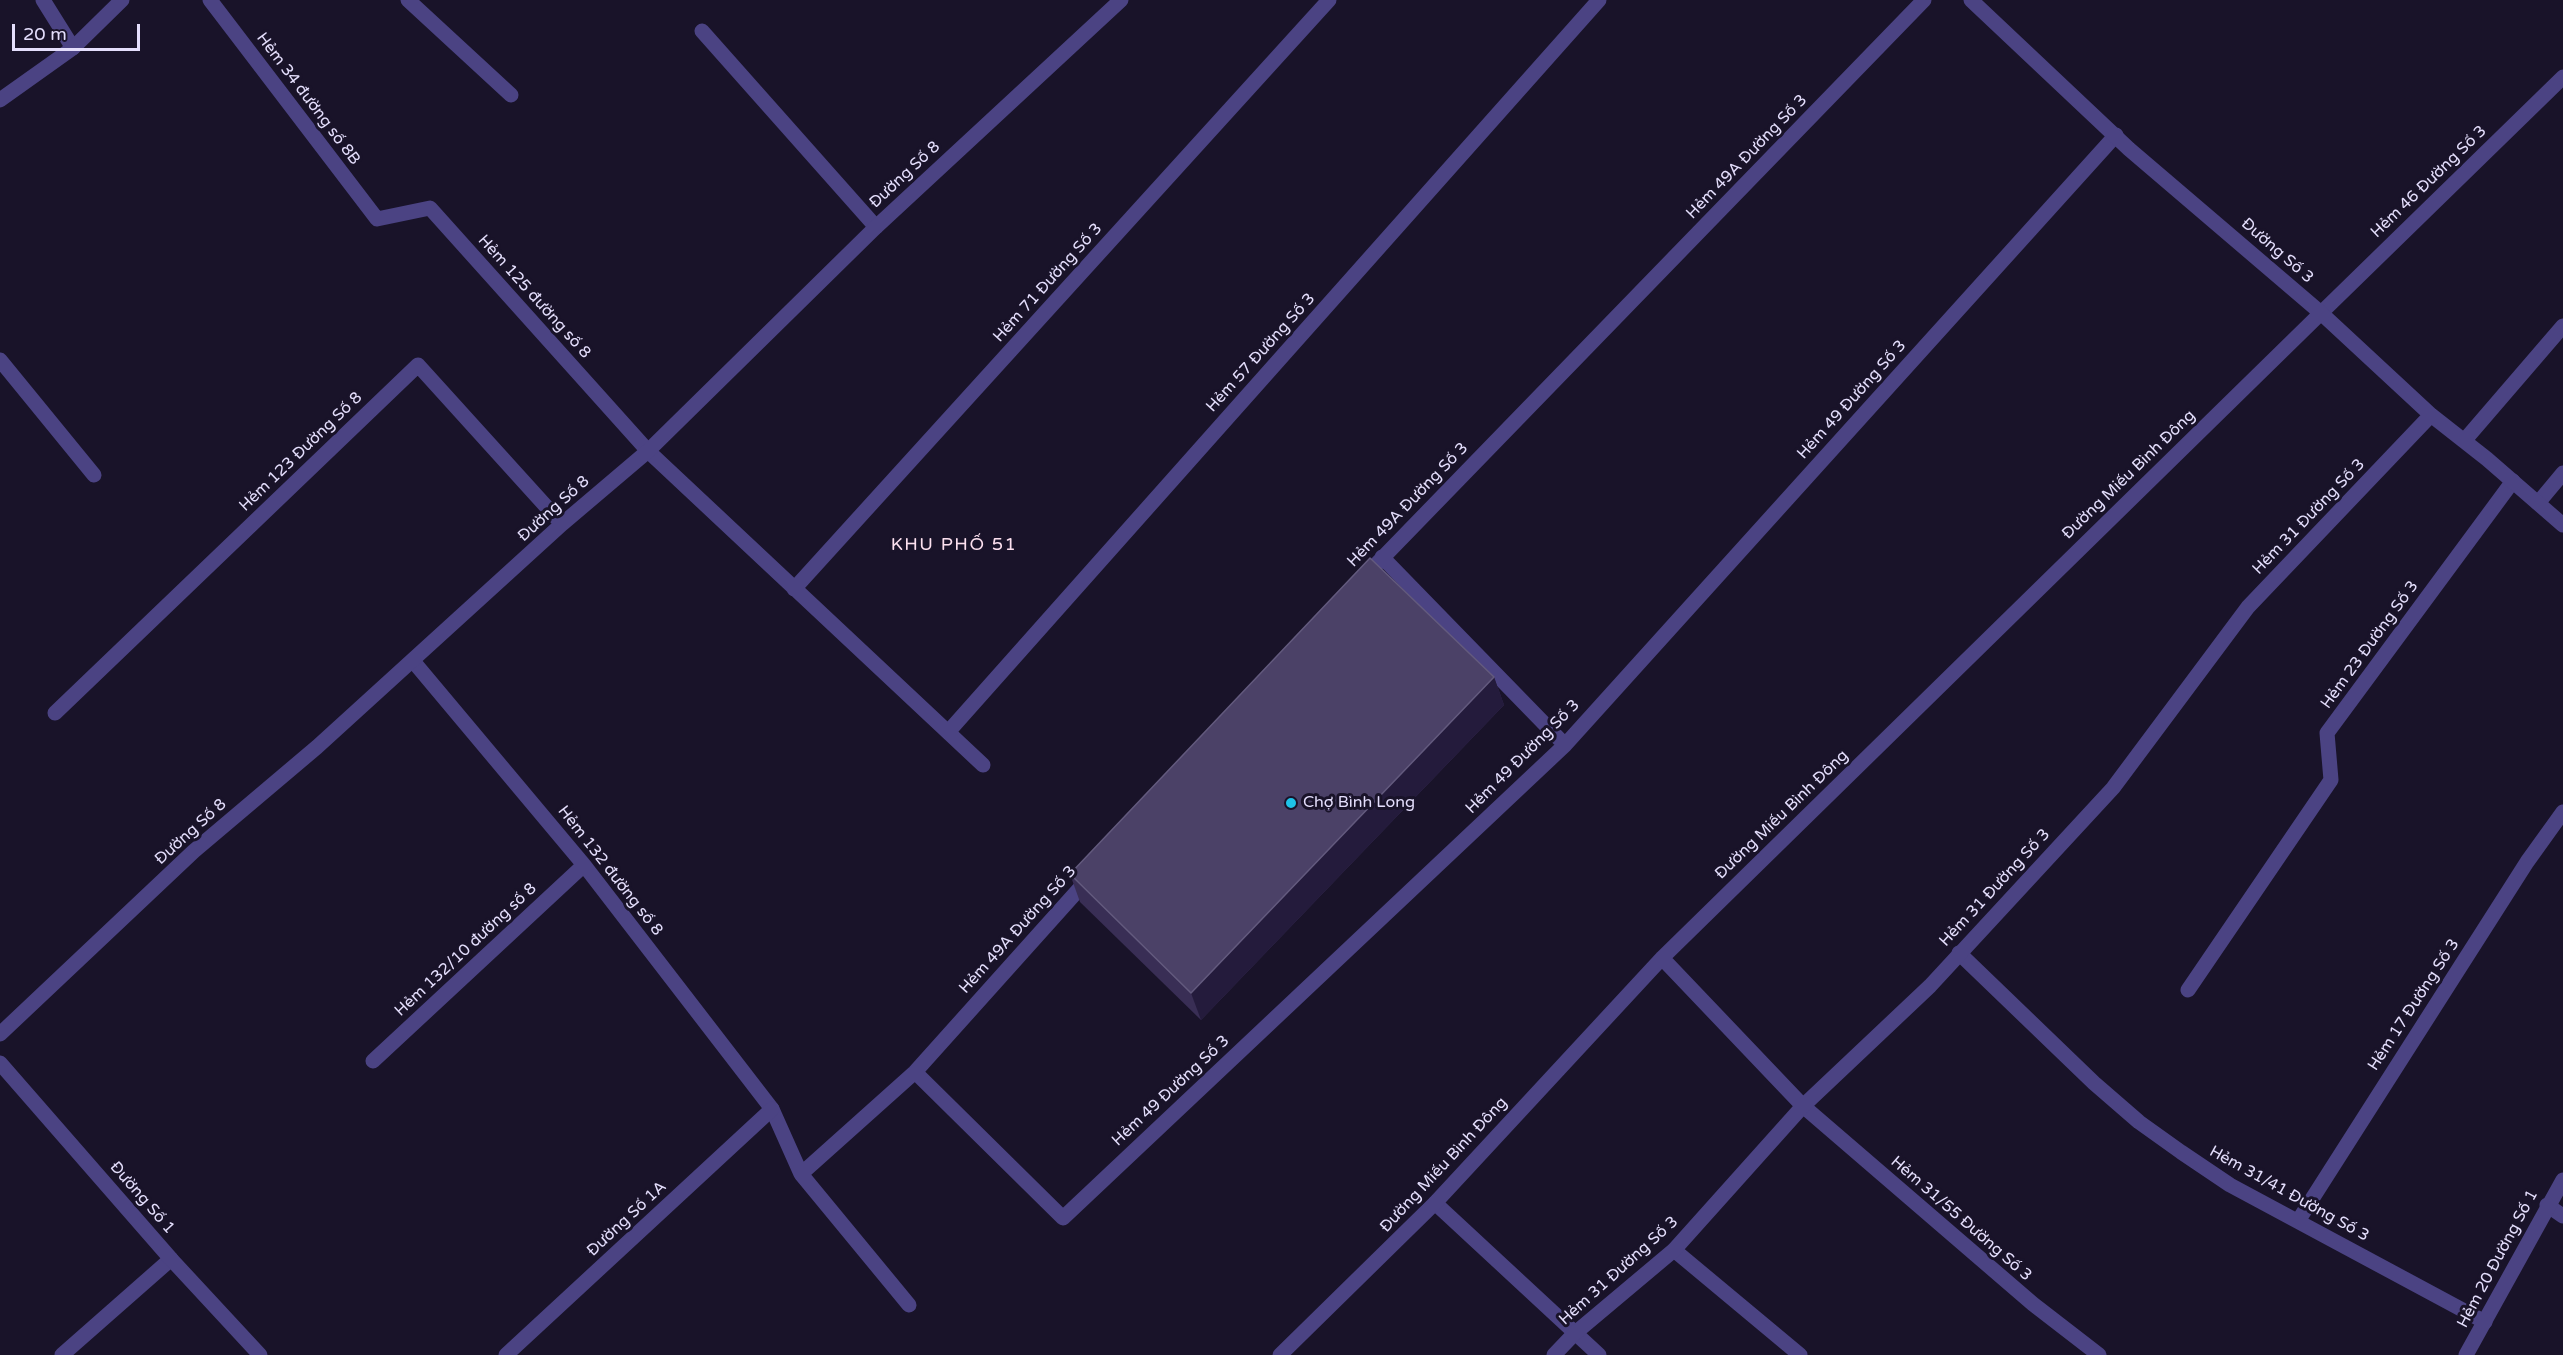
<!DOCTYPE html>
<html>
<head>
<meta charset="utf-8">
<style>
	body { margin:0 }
	#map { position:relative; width:2563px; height:1355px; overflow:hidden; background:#191329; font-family:"Varela Round",sans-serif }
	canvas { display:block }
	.scale { position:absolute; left:12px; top:24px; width:128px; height:27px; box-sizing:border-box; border:3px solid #e4defc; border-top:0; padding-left:8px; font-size:18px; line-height:21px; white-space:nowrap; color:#e4defc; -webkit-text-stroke:4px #191329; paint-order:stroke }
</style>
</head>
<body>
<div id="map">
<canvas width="2563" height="1355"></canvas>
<div class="scale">20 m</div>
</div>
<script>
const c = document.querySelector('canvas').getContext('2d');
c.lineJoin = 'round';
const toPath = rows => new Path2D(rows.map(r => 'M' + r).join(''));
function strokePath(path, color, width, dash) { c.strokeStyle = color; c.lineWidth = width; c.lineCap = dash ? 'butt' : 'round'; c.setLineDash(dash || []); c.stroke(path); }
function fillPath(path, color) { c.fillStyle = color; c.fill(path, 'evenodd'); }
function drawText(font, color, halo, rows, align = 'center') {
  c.font = font + ' "Varela Round",sans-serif'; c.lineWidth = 6; c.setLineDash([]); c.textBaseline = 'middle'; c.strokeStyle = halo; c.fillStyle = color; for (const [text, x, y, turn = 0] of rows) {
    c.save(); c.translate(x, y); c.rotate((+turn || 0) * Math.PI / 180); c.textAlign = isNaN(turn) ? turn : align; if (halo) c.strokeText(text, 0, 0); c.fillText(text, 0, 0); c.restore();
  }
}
strokePath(toPath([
	[43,0,73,48],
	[210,0,377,219,430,208,648,451,983,765],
	[408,0,511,95],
	[702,31,876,227],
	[2321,313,2563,77],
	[0,360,94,475],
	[2538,503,2563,473],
	[1382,557,1565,745],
	[1364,577,1924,0],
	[794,589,1329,0],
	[413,661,584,865,772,1109,801,1174,915,1072,1089,878],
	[949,731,1599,0],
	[1959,953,2094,1083,2139,1122,2181,1152,2230,1185,2485,1322],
	[2188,990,2331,780,2327,733,2513,481],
	[373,1061,584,865],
	[915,1072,1063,1218,1565,745,2116,135],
	[1803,1106,2033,1304,2099,1355],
	[801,1174,909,1305],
	[1435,1203,1599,1355],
	[2547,1205,2563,1216],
	[2298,1221,2527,862,2563,812],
	[1674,1250,1800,1355],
	[62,1355,171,1259]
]), '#4b4383', 15);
strokePath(toPath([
	[1971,0,2129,149,2321,313,2431,415,2487,459,2563,525],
	[0,100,73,48,122,0],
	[2464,441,2563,326],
	[55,713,418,365,562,524],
	[1662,958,1803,1106],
	[0,1034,194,851,317,747,562,524,648,451,876,227,1121,0],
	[0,1063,171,1259,260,1355],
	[506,1355,772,1109],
	[1280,1355,1435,1203,1662,958,2321,313],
	[1554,1355,1574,1334,1674,1250,1803,1106,1930,986,2113,788,2248,607,2431,415],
	[2466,1355,2563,1180]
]), '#4b4383', 15);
fillPath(toPath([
	[1494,677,1504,705,1201,1020,1080,902,1070,874]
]), '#392e55');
fillPath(toPath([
	[1494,677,1504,705,1201,1020,1191,993]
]), '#241b3c');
const building = toPath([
	[1370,558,1494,677,1191,993,1070,874,1370,558]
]);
fillPath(building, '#4b4167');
strokePath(building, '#635a7e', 1.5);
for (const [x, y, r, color] of [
	[1291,803,6,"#1ec2e8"]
]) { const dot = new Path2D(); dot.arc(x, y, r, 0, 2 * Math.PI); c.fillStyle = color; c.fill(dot); strokePath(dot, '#191329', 2); }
drawText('16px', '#e4defc', '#191329', [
	["Hẻm 34 đường số 8B",308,99,53],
	["Hẻm 49A Đường Số 3",1747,157,-46],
	["Đường Số 8",905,175,-43],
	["Hẻm 46 Đường Số 3",2429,182,-44],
	["Đường Số 3",2277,251,41],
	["Hẻm 71 Đường Số 3",1048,283,-48],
	["Hẻm 125 đường số 8",534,297,48],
	["Hẻm 57 Đường Số 3",1261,353,-48],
	["Hẻm 49 Đường Số 3",1852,400,-48],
	["Hẻm 123 Đường Số 8",301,452,-44],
	["Đường Miếu Bình Đông",2129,475,-44],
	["Hẻm 49A Đường Số 3",1408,505,-46],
	["Đường Số 8",554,509,-42],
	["Hẻm 31 Đường Số 3",2309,517,-46],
	["Hẻm 23 Đường Số 3",2370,645,-54],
	["Hẻm 49 Đường Số 3",1523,757,-45],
	["Đường Miếu Bình Đông",1782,815,-44],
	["Đường Số 8",191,832,-42],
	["Hẻm 132 đường số 8",610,871,52],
	["Hẻm 31 Đường Số 3",1995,888,-47],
	["Hẻm 49A Đường Số 3",1018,930,-48],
	["Hẻm 132/10 đường số 8",466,950,-43],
	["Hẻm 17 Đường Số 3",2414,1005,-57],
	["Hẻm 49 Đường Số 3",1171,1091,-43],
	["Đường Miếu Bình Đông",1444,1165,-47],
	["Hẻm 31/41 Đường Số 3",2289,1194,29],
	["Đường Số 1",142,1198,49],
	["Đường Số 1A",627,1219,-43],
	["Hẻm 31/55 Đường Số 3",1961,1219,41],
	["Hẻm 20 Đường Số 1",2498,1259,-62],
	["Hẻm 31 Đường Số 3",1619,1271,-42]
]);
drawText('16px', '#e4defc', '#191329', [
	["Chợ Bình Long",1303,803]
], 'left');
c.letterSpacing = '1.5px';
drawText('18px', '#fce0ef', '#191329', [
	["KHU PHỐ 51",954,545]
]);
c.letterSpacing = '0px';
</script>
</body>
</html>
